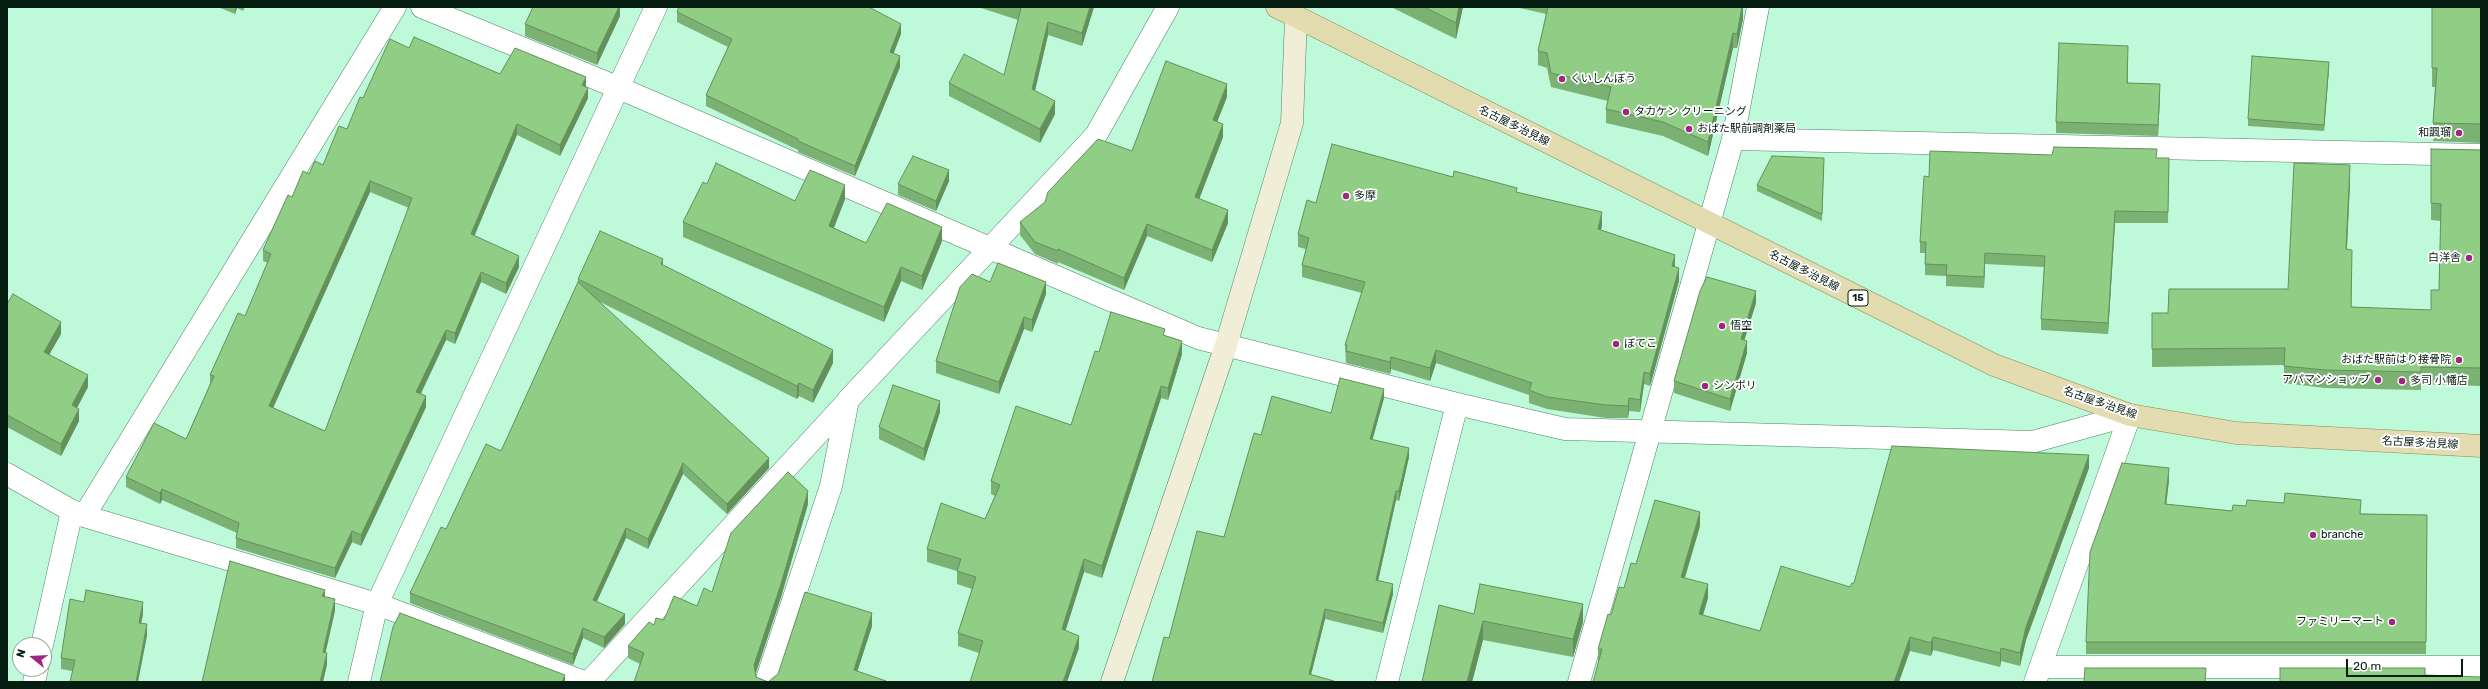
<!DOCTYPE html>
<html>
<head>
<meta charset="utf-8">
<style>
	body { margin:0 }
	#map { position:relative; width:2488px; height:689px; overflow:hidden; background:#bef9d9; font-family:Rubik,sans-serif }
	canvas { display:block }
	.frame { position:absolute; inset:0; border:8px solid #061d12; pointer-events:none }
	.north { position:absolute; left:12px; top:637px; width:40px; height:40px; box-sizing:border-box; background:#fff; border:1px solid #9ba5a0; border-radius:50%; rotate:288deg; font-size:11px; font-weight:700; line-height:16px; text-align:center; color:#061d12 }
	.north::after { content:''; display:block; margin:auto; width:14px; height:18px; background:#9e2780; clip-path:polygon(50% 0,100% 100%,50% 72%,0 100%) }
	.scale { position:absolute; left:2346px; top:659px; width:117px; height:18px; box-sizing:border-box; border:2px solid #061d12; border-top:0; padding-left:5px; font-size:12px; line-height:14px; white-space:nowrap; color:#061d12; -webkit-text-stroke:3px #fff; paint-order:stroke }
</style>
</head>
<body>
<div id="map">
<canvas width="2488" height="689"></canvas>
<div class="frame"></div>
<div class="north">N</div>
<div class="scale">20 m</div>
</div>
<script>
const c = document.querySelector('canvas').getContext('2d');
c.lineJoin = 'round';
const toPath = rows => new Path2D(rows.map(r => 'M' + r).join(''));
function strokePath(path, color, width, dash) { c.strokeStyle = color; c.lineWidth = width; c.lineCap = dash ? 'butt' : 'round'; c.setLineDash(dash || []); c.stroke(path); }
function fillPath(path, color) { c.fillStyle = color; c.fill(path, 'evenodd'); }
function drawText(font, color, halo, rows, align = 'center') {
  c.font = font + ' Rubik,"Noto Sans JP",sans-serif'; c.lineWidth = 3.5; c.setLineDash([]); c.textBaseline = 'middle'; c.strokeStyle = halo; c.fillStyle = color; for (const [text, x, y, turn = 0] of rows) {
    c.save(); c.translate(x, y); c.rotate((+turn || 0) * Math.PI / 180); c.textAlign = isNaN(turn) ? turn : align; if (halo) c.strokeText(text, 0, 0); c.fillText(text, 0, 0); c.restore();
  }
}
const street = toPath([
	[422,7,619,88,1198,338,1457,404,1565,429,2032,442,2130,415,2035,682],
	[1733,139,2481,155],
	[7,474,72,511,84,516,377,604,584,682],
	[84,516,395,7],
	[42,645,72,511],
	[2041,667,2481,667],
	[34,682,37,669],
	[359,682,377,604,656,7],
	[589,682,848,401],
	[766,682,831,486,848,400,1096,135,1168,7],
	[1387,682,1457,404],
	[1579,682,1733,139,1758,7]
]);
const secondary = toPath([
	[1112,682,1226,345,1292,123,1296,17]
]);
const primary = toPath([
	[1277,7,1994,365,2130,415,2236,433,2481,446]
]);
strokePath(street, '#4c8367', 23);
strokePath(secondary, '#4c8367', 23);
strokePath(primary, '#8a8a57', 23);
strokePath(street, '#fff', 22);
strokePath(secondary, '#f1eed8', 22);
strokePath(primary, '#e3dcb0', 22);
fillPath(toPath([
	[218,7,245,7,243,11,237,8,235,14],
	[620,7,620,16,597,65,525,36,525,24],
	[978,7,1094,7,1082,46,1048,35,1035,91,1055,114,1040,143,949,96,949,83,1004,75,1018,20],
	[1391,7,1463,7,1456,39],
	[1515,7,1743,7,1743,19,1737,48,1733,48,1708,156,1663,136,1606,123,1606,109,1608,101,1551,87,1547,68,1538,65,1538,51,1546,14],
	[2432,7,2481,7,2481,143,2433,141,2433,123,2435,87,2432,87],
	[677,12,901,34,893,53,900,67,855,176,798,152,798,150,706,106,706,95,728,47,677,22],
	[409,48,500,74,586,86,588,98,560,156,517,135,474,235,519,267,506,294,481,282,455,344,446,340,421,394,426,407,373,521,361,546,352,542,335,578,236,548,236,538,237,533,162,500,160,504,126,487,126,477,186,439,210,384,210,375,245,316,268,263,263,261,263,250,292,197,309,174,323,165,347,129,363,98],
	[370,192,409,208,325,431,273,408],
	[2128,57,2128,83,2160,95,2158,136,2056,133,2056,122],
	[2329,68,2324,131,2248,126,2248,119],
	[1227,97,1217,122,1223,137,1199,199,1228,223,1212,262,1147,236,1124,290,1058,262,1058,264,1035,254,1020,235,1020,222,1132,151],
	[2431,149,2481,150,2481,386,2421,384,2421,390,2325,388,2284,383,2284,365,2152,367,2152,313,2168,313,2288,289,2350,182,2347,249,2352,267,2351,307,2431,310,2439,290,2441,221,2431,220],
	[2157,158,2169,158,2168,223,2115,223,2108,334,2041,330,2041,319,2044,267,1985,264,1984,288,1946,286,1946,276,1925,275,1925,253,1920,253,1920,242,1929,177],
	[1824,164,1822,221,1757,191,1757,185],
	[1453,177,1517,193,1602,225,1601,230,1675,267,1679,281,1650,386,1644,384,1640,412,1629,411,1628,418,1606,418,1547,409,1529,403,1529,395,1436,363,1430,381,1391,369,1390,374,1346,363,1345,345,1362,293,1302,277,1302,265,1306,249,1298,247,1298,234,1316,203],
	[949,181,936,211,898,195,898,184],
	[707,184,795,201,845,199,834,228,866,243,942,241,922,290,901,281,884,322,683,237,683,222],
	[663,265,833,363,813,403,799,396,797,399,600,302,769,468,727,514,683,474,648,549,626,538,596,601,625,624,604,648,583,638,573,665,410,603,410,593,446,529,501,451,578,282,578,279],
	[990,282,1046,294,1032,332,1024,329,999,394,936,373,936,361],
	[1756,303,1744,340,1747,353,1730,411,1674,393,1674,381],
	[7,304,61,334,49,354,88,387,77,408,79,421,61,456,7,427],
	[1165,336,1182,354,1168,400,1161,398,1102,578,1084,572,1065,631,1079,648,979,653,958,646,958,633,972,589,957,584,957,571,927,562,927,549,985,519,995,496,991,494,991,481,1071,425,1099,352],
	[1384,398,1372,440,1409,457,1399,501,1396,500,1378,581,1393,594,1383,633,1325,619,1311,675,1334,682,1169,638,1224,537,1331,413],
	[940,412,924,461,879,439,879,427],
	[2089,468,2026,640,2020,666,2001,661,2000,667,1933,650,1931,656,1910,651,1598,662,1598,649,1611,615,1636,564,1700,526,1685,578,1708,598,1703,615,1760,631,1850,587,1854,583],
	[2169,480,2166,504,2232,511,2427,515,2426,654,2086,654,2086,642],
	[808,504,781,597,756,673,756,677,768,682,872,626,857,671,886,682,634,682,640,664,628,658,628,646,654,625,697,606],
	[143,614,141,623,147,636,72,671,61,669,61,658],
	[1474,614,1583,622,1573,657,1483,640,1472,682,1422,682]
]), '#7bb172');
fillPath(toPath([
	[235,7,237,7,237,8,235,14],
	[619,7,620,7,620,16,597,65,597,53],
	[1090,7,1094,7,1082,46,1082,33],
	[1459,7,1463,7,1456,39,1456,23],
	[1742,7,1743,7,1743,19,1737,48,1737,34],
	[1048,22,1048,35,1032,103,1032,89],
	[901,24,901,34,890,63,890,52],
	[1733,33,1733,48,1708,156,1708,142],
	[900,56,900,67,855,176,855,166],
	[2329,62,2329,68,2324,131,2324,125],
	[586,77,586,88,582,85],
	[1227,84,1227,97,1213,132,1213,120],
	[2160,84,2160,95,2158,136,2158,125],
	[588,88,588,98,560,156,560,145],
	[1055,101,1055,114,1040,143,1040,129],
	[517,124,517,135,471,244,471,234],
	[1223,124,1223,137,1195,210,1195,197],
	[2350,165,2350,182,2346,267,2346,249],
	[949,170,949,181,936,211,936,201],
	[370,181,370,192,269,417,269,406],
	[845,185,845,199,829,240,829,226],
	[1228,210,1228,223,1212,262,1212,250],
	[2115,211,2115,223,2108,334,2108,323],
	[1602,212,1602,225,1598,241,1598,229],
	[1147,224,1147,236,1124,290,1124,278],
	[942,227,942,241,922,290,922,276],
	[2352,250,2352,267,2351,325,2351,307],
	[1985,253,1985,264,1984,288,1984,277],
	[1675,255,1675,268,1672,266],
	[519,256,519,267,506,294,506,283],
	[663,259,663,271,661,264],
	[901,267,901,281,884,322,884,307],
	[1679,268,1679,281,1650,386,1650,374],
	[481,272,481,282,455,344,455,333],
	[1046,282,1046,294,1032,332,1032,320],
	[1756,291,1756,303,1741,351,1741,339],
	[1024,317,1024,329,999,394,999,382],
	[61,322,61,334,44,364,44,352],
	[446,330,446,340,416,403,416,392],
	[1182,341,1182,354,1168,400,1168,388],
	[1747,341,1747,353,1730,411,1730,399],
	[833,350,833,363,813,403,813,390],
	[1436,350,1436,363,1430,381,1430,368],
	[1391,357,1391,369,1390,374,1390,362],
	[1644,372,1644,384,1640,412,1640,400],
	[88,375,88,387,72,417,72,405],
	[799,383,799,396,797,399,797,386],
	[1161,386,1161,398,1102,578,1102,566],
	[1384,389,1384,398,1370,449,1370,439],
	[426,396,426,407,361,546,361,535],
	[1629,398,1629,411,1628,418,1628,406],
	[940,401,940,412,924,461,924,449],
	[79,409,79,421,61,456,61,444],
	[1409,448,1409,457,1399,501,1399,491],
	[2089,455,2089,468,2026,640,2020,666,2020,653,2026,627],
	[769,458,769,468,727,514,727,504],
	[683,463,683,474,648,549,648,539],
	[2169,468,2169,480,2165,516,2165,504],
	[162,489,162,500,160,504,160,493],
	[808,491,808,504,781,597,754,678,754,665],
	[1396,491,1396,500,1376,590,1376,580],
	[1700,512,1700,526,1681,590,1681,577],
	[626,528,626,538,593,610,593,600],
	[352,531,352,542,335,578,335,568],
	[1084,559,1084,572,1062,642,1062,629],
	[1393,584,1393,594,1383,633,1383,623],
	[1708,584,1708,598,1699,628,1699,614],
	[325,590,325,601,322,596],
	[335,599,335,611,323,664,323,652],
	[143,602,143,614,139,634,139,623],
	[1583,604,1583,622,1573,657,1573,639],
	[1325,609,1325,619,1309,682,1309,674],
	[872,613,872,626,854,682,854,670],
	[625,614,625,624,604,648,604,637],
	[1483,621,1483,640,1472,682,1467,682],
	[147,624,147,636,138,682,136,682],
	[583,628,583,638,573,665,573,654],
	[1079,636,1079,648,1067,682,1063,682],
	[1910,637,1910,651,1899,682,1894,682],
	[1933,637,1933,650,1931,656,1931,643],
	[2001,648,2001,661,2000,667,2000,653],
	[327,653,327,665,323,682,320,682],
	[565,675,565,682,562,682]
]), '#64905c');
const building = toPath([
	[533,7,619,7,597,53,525,24,533,7],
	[679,7,869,7,901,24,890,52,900,56,855,166,798,141,798,139,706,95,732,39,677,12,679,7],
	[1019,7,1090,7,1082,33,1048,22,1032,89,1055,101,1040,129,949,83,964,54,1004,75,1021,8,1019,7],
	[1424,7,1459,7,1456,23,1424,7],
	[1548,7,1742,7,1737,34,1733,33,1708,142,1663,122,1606,109,1611,87,1551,73,1547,53,1538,51,1548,7],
	[2432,7,2481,7,2481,124,2433,123,2437,68,2432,68,2432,7],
	[414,37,500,74,515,48,586,77,582,85,588,88,560,145,517,124,471,234,519,256,506,283,481,272,455,333,446,330,416,392,426,396,373,510,361,535,352,531,335,568,236,538,239,523,162,489,160,493,126,477,154,423,186,439,214,376,210,375,238,313,245,316,271,254,263,250,287,197,288,195,292,197,303,171,309,174,315,161,323,165,339,126,347,129,360,97,363,98,390,39,409,48,414,37],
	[370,181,412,198,325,431,269,406,370,181],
	[2059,43,2128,46,2127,83,2160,84,2158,125,2056,122,2059,43],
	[2252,56,2329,62,2324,125,2248,119,2252,56],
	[1166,61,1227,84,1213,120,1223,124,1195,197,1228,210,1212,250,1147,224,1124,278,1058,249,1058,251,1035,242,1020,222,1045,202,1048,192,1098,139,1132,151,1166,61],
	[1332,144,1453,177,1454,171,1517,188,1516,192,1602,212,1598,229,1675,255,1672,266,1679,268,1650,374,1644,372,1640,400,1629,398,1628,406,1606,405,1547,397,1529,390,1532,383,1436,350,1430,368,1391,357,1390,362,1346,351,1347,345,1345,345,1365,282,1302,265,1309,238,1298,234,1307,200,1316,203,1332,144],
	[2054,147,2157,149,2156,158,2169,158,2168,212,2115,211,2108,323,2041,319,2045,256,1985,253,1984,277,1946,275,1947,265,1925,264,1926,242,1920,242,1924,176,1929,177,1930,151,2052,155,2054,147],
	[2431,149,2481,150,2481,368,2421,367,2421,372,2325,370,2284,366,2285,348,2152,349,2152,313,2168,313,2169,289,2288,289,2294,163,2350,165,2346,249,2352,250,2351,307,2431,310,2431,290,2439,290,2441,204,2431,203,2431,149],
	[913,156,949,170,936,201,898,184,913,156],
	[1772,156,1824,158,1822,214,1757,185,1772,156],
	[716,163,795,201,810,170,845,185,829,226,866,243,887,203,942,227,922,276,901,267,884,307,683,222,703,182,707,184,716,163],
	[600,231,663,259,661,264,833,350,813,390,799,383,797,386,578,279,600,231],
	[998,263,1046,282,1032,320,1024,317,999,382,936,361,960,287,972,274,990,282,998,263],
	[1707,277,1756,291,1741,339,1747,341,1730,399,1674,381,1700,291,1707,277],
	[578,282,769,458,727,504,683,463,648,539,626,528,593,600,625,614,604,637,583,628,573,654,410,593,441,527,446,529,486,444,501,451,578,282],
	[13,294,61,322,44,352,88,375,72,405,79,409,61,444,7,415,7,304,13,294],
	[1111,312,1165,329,1163,335,1182,341,1168,388,1161,386,1102,566,1084,559,1062,629,1079,636,1063,682,970,682,983,641,958,633,976,577,957,571,961,559,927,549,941,503,985,519,1000,485,991,481,1016,406,1071,425,1095,351,1099,352,1111,312],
	[1340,378,1384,389,1370,439,1409,448,1399,491,1396,491,1376,580,1393,584,1383,623,1325,609,1309,674,1334,681,1334,682,1152,682,1164,637,1169,638,1197,531,1224,537,1254,433,1261,435,1272,396,1331,413,1340,378],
	[893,385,940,401,924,449,879,427,893,385],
	[1892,446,2089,455,2026,627,2020,653,2001,648,2000,653,1933,637,1931,643,1910,637,1894,682,1593,682,1602,649,1598,649,1608,614,1611,615,1619,587,1624,588,1631,563,1636,564,1655,500,1700,512,1681,577,1708,584,1699,614,1760,631,1781,566,1850,587,1852,583,1854,583,1892,446],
	[2122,463,2169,468,2165,504,2232,511,2233,505,2246,506,2247,500,2284,503,2285,493,2361,500,2360,514,2427,515,2426,642,2086,642,2090,552,2122,463],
	[788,472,808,491,781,584,754,665,756,677,768,682,778,674,805,592,872,613,854,670,886,681,886,682,634,682,644,653,628,646,649,622,654,625,656,618,664,620,674,596,697,606,704,588,712,592,731,533,788,472],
	[230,561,325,590,322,596,335,599,323,652,327,653,320,682,202,682,230,561],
	[1480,584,1583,604,1573,639,1483,621,1467,682,1422,682,1439,605,1474,614,1480,584],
	[86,590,143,602,139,623,147,624,136,682,70,682,75,660,61,658,70,599,84,602,86,590],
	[400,613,565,675,562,682,380,682,393,627,400,613],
	[2085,668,2206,668,2205,682,2084,682,2085,668],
	[2280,668,2425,668,2425,675,2481,677,2481,682,2280,682,2280,668]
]);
fillPath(building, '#8fce84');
strokePath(building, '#64905c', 1);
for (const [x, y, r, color] of [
	[1562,79,4,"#9e2780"],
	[1626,112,4,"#9e2780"],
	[1689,129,4,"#9e2780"],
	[2459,133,4,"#9e2780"],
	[1346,196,4,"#9e2780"],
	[2469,258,4,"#9e2780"],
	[1722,326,4,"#9e2780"],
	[1616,344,4,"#9e2780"],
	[2459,360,4,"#9e2780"],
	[2378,380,4,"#9e2780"],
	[2402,381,4,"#9e2780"],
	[1705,386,4,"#9e2780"],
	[2313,535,4,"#9e2780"],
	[2392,622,4,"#9e2780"]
]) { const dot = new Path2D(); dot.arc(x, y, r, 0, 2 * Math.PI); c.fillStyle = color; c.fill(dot); strokePath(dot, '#fff', 1.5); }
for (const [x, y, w] of [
	[1858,298,20]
]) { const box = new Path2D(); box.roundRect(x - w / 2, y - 8, w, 16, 3); c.fillStyle = '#fff'; c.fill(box); strokePath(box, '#061d12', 1); }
drawText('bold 10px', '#061d12', null, [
	["15",1858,298]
]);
drawText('11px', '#061d12', '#fff', [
	["くいしんぼう",1570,79],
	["タカケン クリーニング",1634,112],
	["おばた駅前調剤薬局",1697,129],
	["和諷瑠",2451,133,"right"],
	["多摩",1354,196],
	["白洋舎",2461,258,"right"],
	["悟空",1730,326],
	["ぼてこ",1624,344],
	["おばた駅前はり接骨院",2451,360,"right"],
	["アパマンショップ",2370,380,"right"],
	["多司 小幡店",2410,381],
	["シンボリ",1713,386],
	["branche",2321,535],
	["ファミリーマート",2384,622,"right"]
], 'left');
drawText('11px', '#061d12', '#fff', [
	["名古屋多治見線",1514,126,26],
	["名古屋多治見線",1804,271,27],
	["名古屋多治見線",2100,403,19],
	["名古屋多治見線",2420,443,3]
]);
</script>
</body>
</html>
